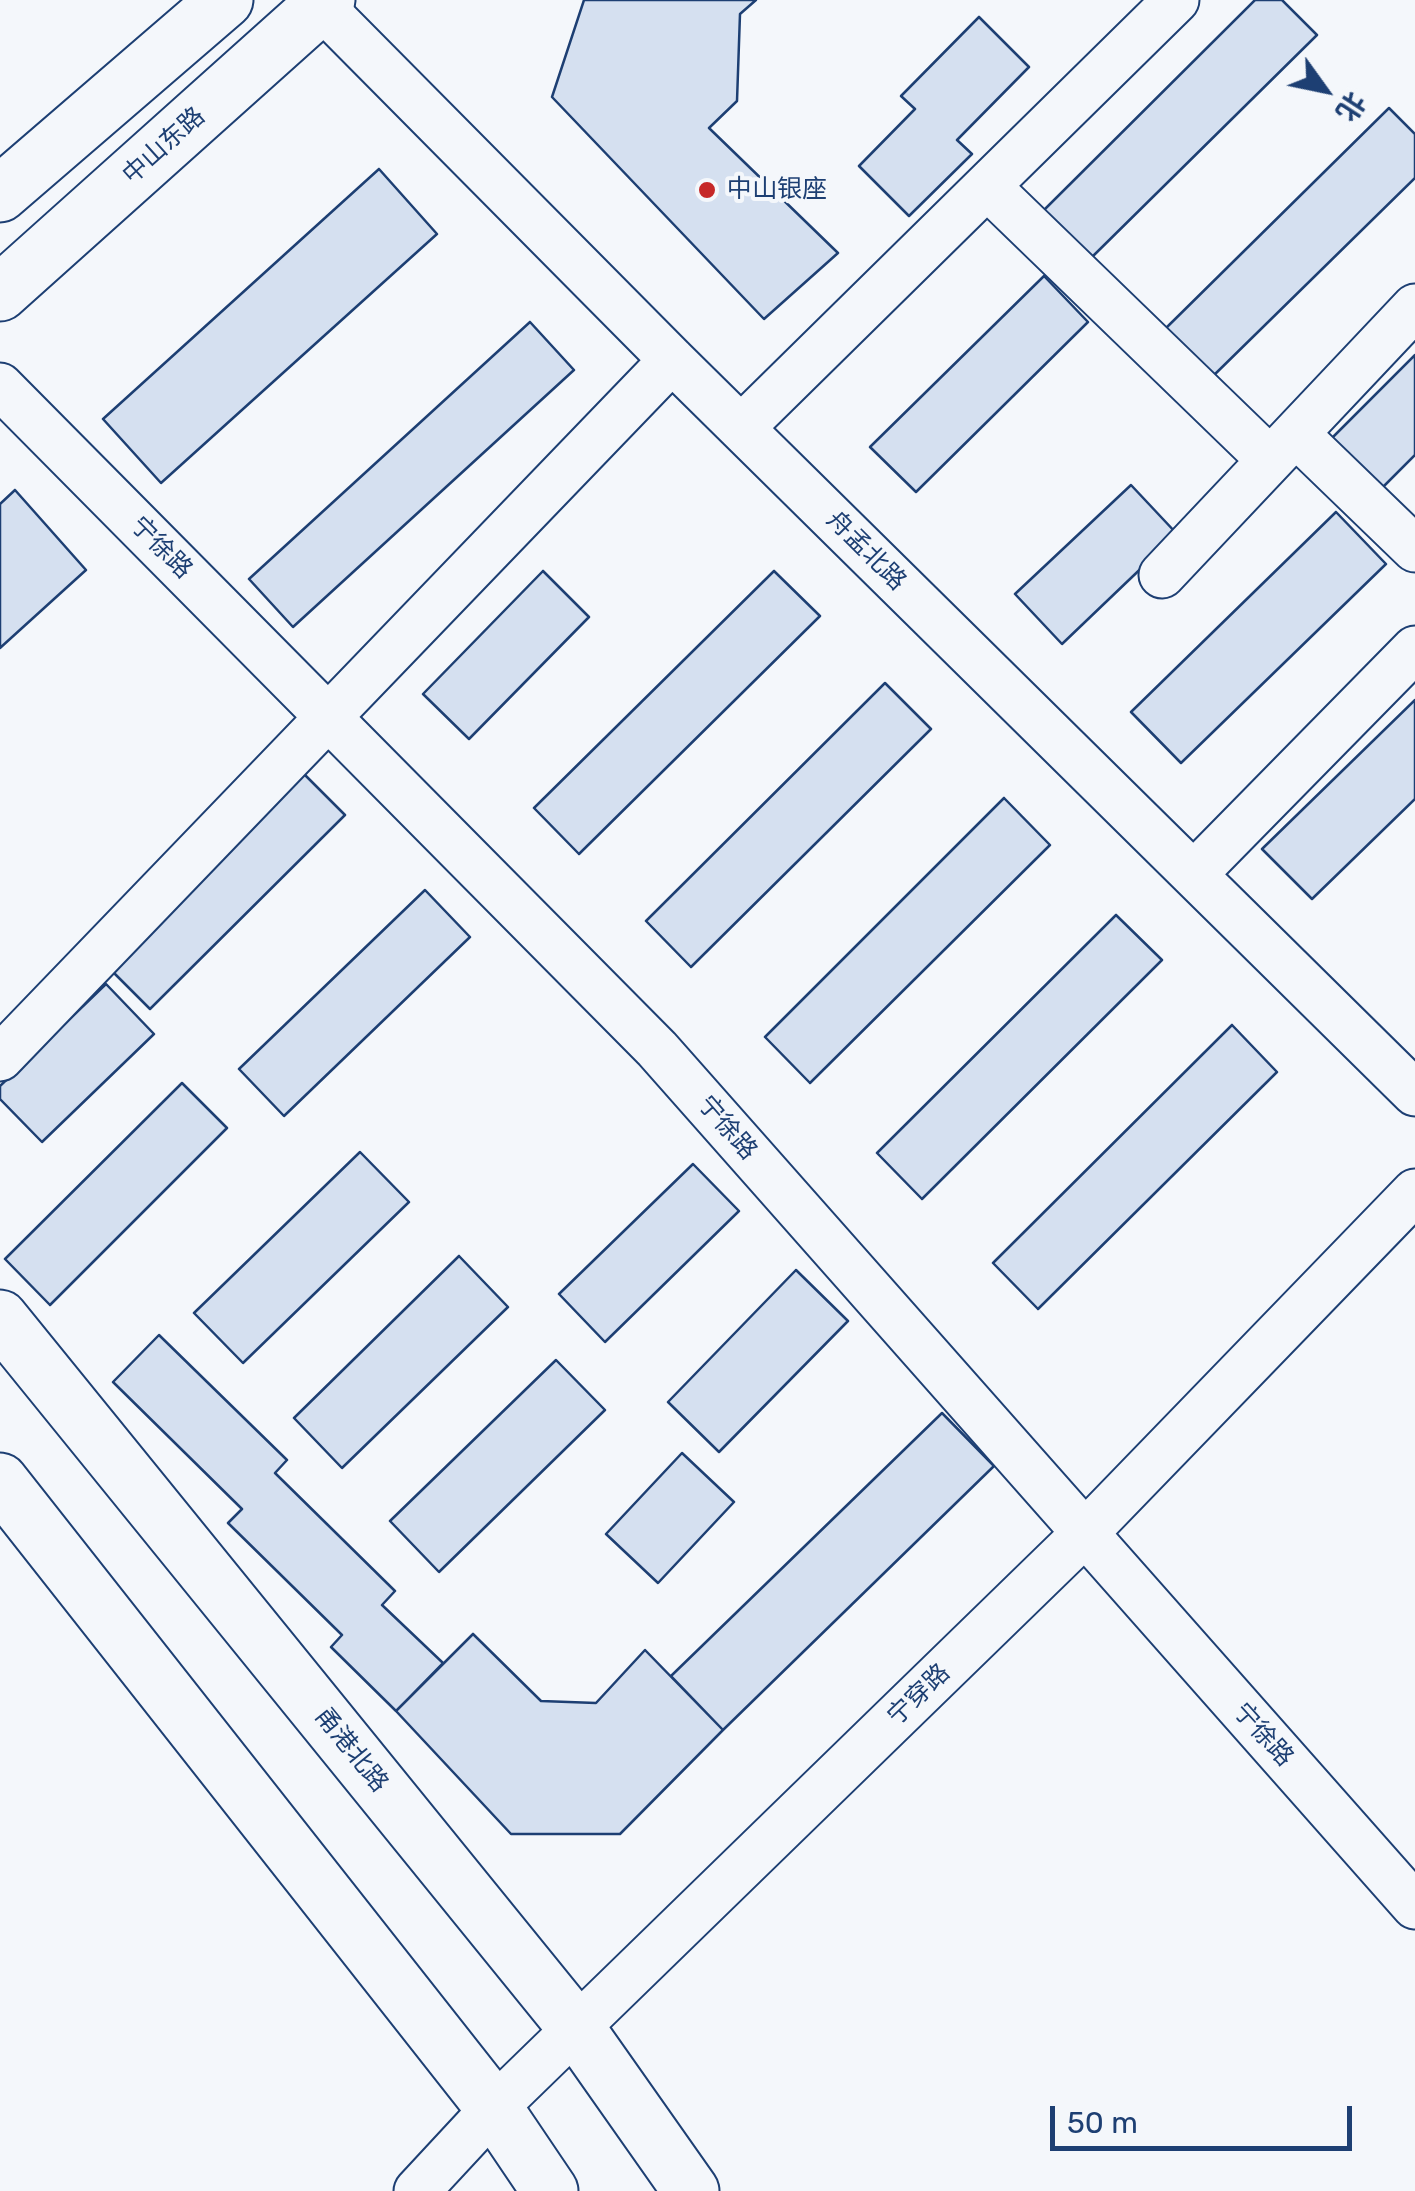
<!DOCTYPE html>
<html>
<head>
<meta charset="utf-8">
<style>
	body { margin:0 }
	#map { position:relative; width:1415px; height:2191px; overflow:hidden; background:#f4f7fb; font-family:Rubik,"Noto Sans SC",sans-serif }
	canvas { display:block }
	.north { position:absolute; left:1275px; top:40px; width:100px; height:100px; -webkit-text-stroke:8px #f4f7fb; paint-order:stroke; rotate:123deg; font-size:28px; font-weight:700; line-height:40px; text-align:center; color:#1d3f73 }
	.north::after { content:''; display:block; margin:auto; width:35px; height:45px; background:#1d3f73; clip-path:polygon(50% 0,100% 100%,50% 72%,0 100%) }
	.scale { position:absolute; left:1050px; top:2106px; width:302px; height:45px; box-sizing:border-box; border:5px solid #1d3f73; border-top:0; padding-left:12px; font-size:30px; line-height:35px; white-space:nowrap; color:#1d3f73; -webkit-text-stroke:8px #f4f7fb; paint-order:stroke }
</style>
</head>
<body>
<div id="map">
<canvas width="1415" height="2191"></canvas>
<div class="north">北</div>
<div class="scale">50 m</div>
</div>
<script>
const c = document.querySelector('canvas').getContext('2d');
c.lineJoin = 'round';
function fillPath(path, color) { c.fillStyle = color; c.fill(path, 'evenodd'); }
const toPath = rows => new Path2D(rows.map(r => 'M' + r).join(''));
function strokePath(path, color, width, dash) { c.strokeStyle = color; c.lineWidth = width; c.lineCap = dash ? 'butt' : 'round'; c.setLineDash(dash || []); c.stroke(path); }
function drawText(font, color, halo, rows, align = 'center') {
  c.font = font + ' Rubik,"Noto Sans SC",sans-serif'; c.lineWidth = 8; c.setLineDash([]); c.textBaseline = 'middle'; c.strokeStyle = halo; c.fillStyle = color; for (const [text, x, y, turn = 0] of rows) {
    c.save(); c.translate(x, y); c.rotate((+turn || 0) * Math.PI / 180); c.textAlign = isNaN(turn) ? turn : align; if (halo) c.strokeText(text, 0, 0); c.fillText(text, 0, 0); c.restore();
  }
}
const building = toPath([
	[584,0,756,0,740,14,737,101,709,128,838,253,764,319,552,97,584,0],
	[1255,0,1282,0,1317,35,1090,259,1043,211,1255,0],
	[979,17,1029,67,957,140,972,154,909,216,859,166,915,109,901,96,979,17],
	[1389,108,1415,134,1415,178,1210,379,1163,331,1389,108],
	[379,169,437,234,161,483,103,419,379,169],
	[1044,276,1088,322,916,492,870,447,1044,276],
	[530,322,574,370,293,627,249,579,530,322],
	[1415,355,1415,455,1381,489,1331,439,1415,355],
	[1131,485,1177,534,1062,644,1015,594,1131,485],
	[15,490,86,570,0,648,0,504,15,490],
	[1336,512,1386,564,1181,763,1131,712,1336,512],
	[543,571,589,617,469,739,423,694,543,571],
	[774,571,820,616,579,854,534,808,774,571],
	[885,683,931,729,691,967,646,921,885,683],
	[1415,700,1415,799,1312,899,1262,849,1415,700],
	[300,770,345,815,150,1009,105,964,300,770],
	[1004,798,1050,845,810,1083,765,1037,1004,798],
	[425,890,470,937,284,1116,239,1069,425,890],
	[1116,915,1162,960,922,1199,877,1153,1116,915],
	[106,984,154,1034,42,1142,0,1099,0,1086,106,984],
	[1232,1025,1277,1072,1038,1309,993,1263,1232,1025],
	[182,1083,227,1128,50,1305,5,1259,182,1083],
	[360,1152,409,1202,243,1363,194,1313,360,1152],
	[693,1164,739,1211,605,1342,559,1294,693,1164],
	[459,1256,508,1307,342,1468,294,1418,459,1256],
	[796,1270,848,1321,719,1452,668,1402,796,1270],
	[159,1335,287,1460,275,1473,395,1591,382,1605,443,1663,396,1711,331,1647,342,1635,228,1523,242,1509,113,1382,159,1335],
	[556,1360,605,1410,439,1572,390,1521,556,1360],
	[942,1413,994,1466,723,1730,671,1676,942,1413],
	[682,1453,734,1502,658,1583,606,1534,682,1453],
	[473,1634,541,1701,596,1703,645,1650,723,1730,620,1834,511,1834,396,1711,473,1634]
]);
fillPath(building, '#d5e0f0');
strokePath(building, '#1d3f73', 2.5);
const minor = toPath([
	[321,6,672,360,1415,1093],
	[987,186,1270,460],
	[0,386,657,1049,1415,1906],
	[741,428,1176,0],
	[1296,434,1415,549],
	[1162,575,1415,307],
	[1194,874,1415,649],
	[0,1058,672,360],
	[417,2191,494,2108,1084,1534,1415,1192]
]);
const major = toPath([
	[0,194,225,0],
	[0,293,327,0],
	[0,1318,577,2029,691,2191],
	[0,1481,494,2108,550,2191]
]);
strokePath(minor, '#1d3f73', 49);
strokePath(major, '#1d3f73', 59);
strokePath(minor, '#f4f7fb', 45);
strokePath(major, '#f4f7fb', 55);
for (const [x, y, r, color] of [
	[707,190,10,"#c62828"]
]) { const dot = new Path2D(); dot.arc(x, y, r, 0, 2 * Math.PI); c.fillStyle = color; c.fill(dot); strokePath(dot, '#f4f7fb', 4); }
drawText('25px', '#1d3f73', '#f4f7fb', [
	["中山东路",164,146,-42],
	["宁徐路",161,548,45],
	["舟孟北路",866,551,45],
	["宁徐路",727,1128,49],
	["宁穿路",919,1695,-44],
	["宁徐路",1263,1735,48],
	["甬港北路",351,1750,51]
]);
drawText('25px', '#1d3f73', '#f4f7fb', [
	["中山银座",727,190]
], 'left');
</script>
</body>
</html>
